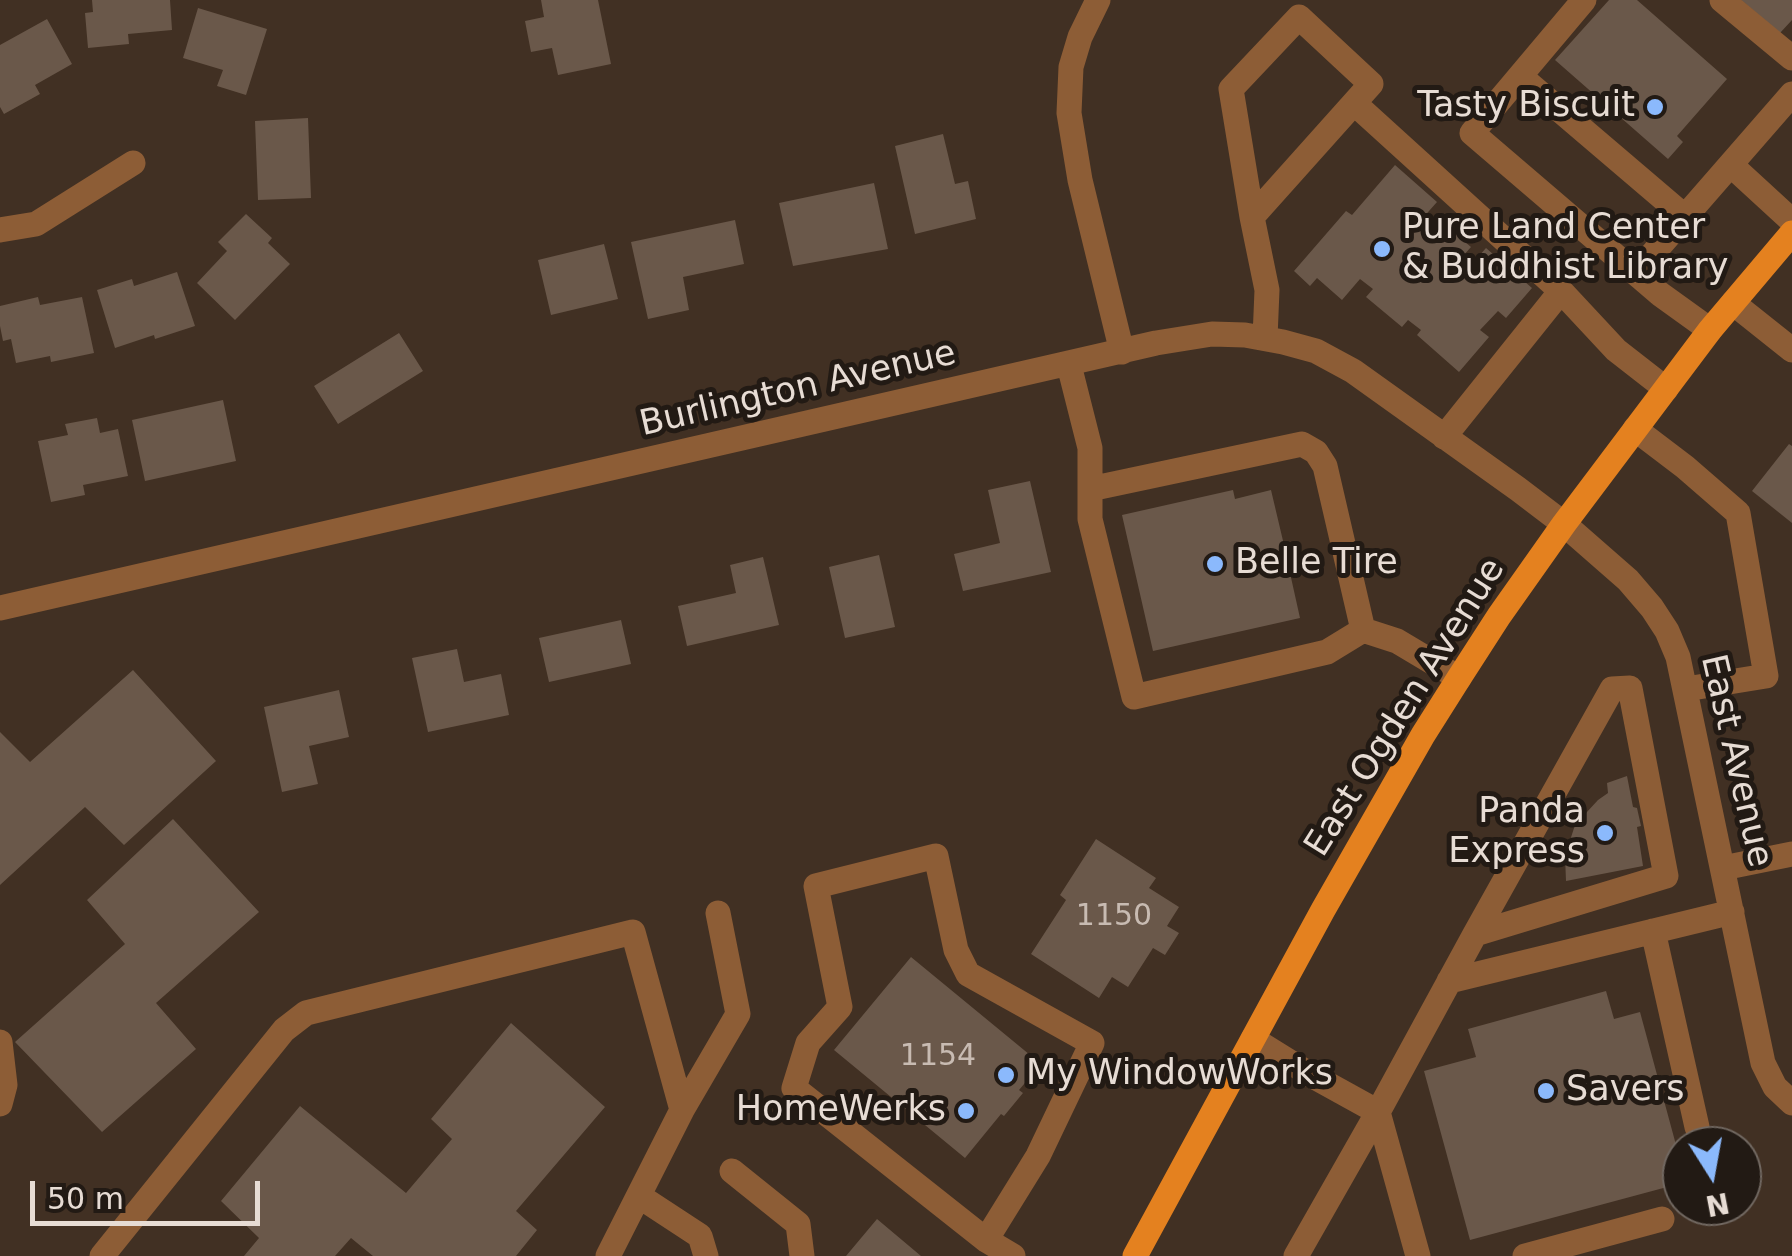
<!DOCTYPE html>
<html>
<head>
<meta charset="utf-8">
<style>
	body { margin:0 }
	#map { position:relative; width:1792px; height:1256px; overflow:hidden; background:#413023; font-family:"DejaVu Sans",sans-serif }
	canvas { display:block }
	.north { position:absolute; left:1662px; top:1126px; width:100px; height:100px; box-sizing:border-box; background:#221a14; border:2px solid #716861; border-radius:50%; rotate:169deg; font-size:28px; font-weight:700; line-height:40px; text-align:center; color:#e7dcd4 }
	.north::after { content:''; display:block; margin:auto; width:35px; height:45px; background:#8bb9fc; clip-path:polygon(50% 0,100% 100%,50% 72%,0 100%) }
	.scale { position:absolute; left:30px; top:1181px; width:230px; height:45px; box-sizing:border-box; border:5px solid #e7dcd4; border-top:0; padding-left:12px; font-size:30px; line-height:35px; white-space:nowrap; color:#e7dcd4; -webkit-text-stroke:8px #221a14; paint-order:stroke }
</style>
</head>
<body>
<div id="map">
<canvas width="1792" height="1256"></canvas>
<div class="north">N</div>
<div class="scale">50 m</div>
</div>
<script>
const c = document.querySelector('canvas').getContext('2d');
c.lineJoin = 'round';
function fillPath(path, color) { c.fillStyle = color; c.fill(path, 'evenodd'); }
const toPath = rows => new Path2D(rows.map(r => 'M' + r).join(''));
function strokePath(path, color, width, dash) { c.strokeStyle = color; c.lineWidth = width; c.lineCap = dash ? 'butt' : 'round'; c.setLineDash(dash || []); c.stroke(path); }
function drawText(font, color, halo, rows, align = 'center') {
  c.font = font + ' "DejaVu Sans",sans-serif'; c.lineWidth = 10; c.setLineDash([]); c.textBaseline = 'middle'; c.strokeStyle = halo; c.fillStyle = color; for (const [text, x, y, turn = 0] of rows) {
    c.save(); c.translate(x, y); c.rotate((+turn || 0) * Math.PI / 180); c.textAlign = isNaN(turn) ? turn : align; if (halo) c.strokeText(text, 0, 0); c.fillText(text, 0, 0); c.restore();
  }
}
fillPath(toPath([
	[92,0,170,0,172,30,128,34,129,44,88,48,85,13,93,12],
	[541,0,598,0,611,64,558,75,552,48,531,52,525,21,544,17],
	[1609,0,1637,0,1727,79,1677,136,1683,142,1668,159,1555,60],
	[1741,0,1792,0,1792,20,1780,33],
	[198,8,267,29,246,95,217,86,223,70,183,58],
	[47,19,72,64,35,85,40,94,4,114,0,107,0,45],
	[308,118,311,198,258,200,255,121],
	[943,134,955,184,968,181,976,219,915,234,895,146],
	[1395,165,1437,202,1421,220,1428,226,1436,217,1471,247,1463,256,1472,264,1486,248,1532,288,1506,318,1498,311,1480,330,1489,337,1459,372,1417,335,1421,330,1408,320,1402,327,1366,297,1373,289,1360,279,1342,300,1317,278,1310,286,1294,271,1346,211,1352,215],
	[874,183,888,249,793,266,779,203],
	[246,214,272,238,268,243,290,264,235,320,197,283,227,251,218,242],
	[735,220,744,264,683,277,689,310,648,319,631,242],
	[604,244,618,299,551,315,538,260],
	[177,272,195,326,155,339,154,335,115,348,97,290,132,279,134,286],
	[38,297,40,305,82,297,94,353,51,362,50,356,16,363,11,339,3,341,0,326,0,306],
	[399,333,423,371,338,424,314,386],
	[223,400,236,461,145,481,132,420],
	[97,418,100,433,118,429,128,476,83,485,85,495,51,502,38,441,68,435,65,424],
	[1789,444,1792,446,1792,523,1752,491],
	[1030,481,1051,572,963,591,954,554,1000,543,988,490],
	[1233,490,1235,499,1271,490,1284,545,1292,543,1299,571,1290,573,1300,618,1153,651,1122,515],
	[879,555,895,627,845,638,829,567],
	[763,557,779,625,687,646,678,606,736,593,730,565],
	[621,620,631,664,549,682,539,638],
	[457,649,464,682,501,674,509,715,428,732,412,658],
	[133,670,216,761,124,845,85,807,0,885,0,732,30,762],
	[339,690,349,737,309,746,318,784,282,792,264,707],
	[1627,776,1633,807,1637,808,1641,826,1637,827,1643,866,1566,881,1565,856,1575,825,1598,800,1608,793,1607,783],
	[173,819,259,912,156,1003,196,1049,102,1132,15,1042,125,944,87,900],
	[1096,839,1156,878,1149,888,1179,907,1167,926,1179,933,1165,955,1153,948,1128,987,1112,977,1099,998,1031,954,1066,900,1060,895],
	[911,957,1041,1064,1019,1090,1023,1093,1004,1116,1001,1114,965,1158,834,1050],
	[1606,991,1614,1019,1640,1012,1682,1167,1682,1183,1470,1240,1424,1071,1476,1057,1468,1029],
	[511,1023,605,1107,516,1211,537,1230,516,1256,373,1256,351,1238,335,1256,244,1256,259,1238,221,1201,300,1106,406,1193,452,1139,431,1119],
	[877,1219,921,1256,846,1256]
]), '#6a584a');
strokePath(toPath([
	[1098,0,1080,37,1071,67,1069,113,1080,180,1122,352],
	[1584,0,1472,133,1660,294,1710,330],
	[1722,0,1792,58],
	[1521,77,1684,216],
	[1731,165,1792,221],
	[1252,217,1231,89,1299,17,1371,84,1354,103],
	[0,230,36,224,133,163],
	[1636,273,1792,94],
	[1733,303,1792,350],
	[1265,338,1267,290,1252,217,1354,103,1561,291,1616,350,1666,389],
	[1069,365,1090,448,1090,519,1134,697,1327,652,1363,630,1397,641,1459,678],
	[1635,429,1685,467,1738,513,1766,676,1686,689],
	[1444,437,1561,291],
	[1090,489,1302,444,1316,452,1325,466,1363,630],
	[0,608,1156,343,1212,334,1245,335,1283,342,1316,351,1353,371,1518,489,1564,524,1628,580,1652,608,1667,631,1678,657,1763,1063,1775,1087,1792,1103],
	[1723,868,1792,854],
	[1653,931,1697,1127],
	[1449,981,1732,912],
	[1253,1039,1311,1075,1378,1112,1418,1256],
	[0,1042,5,1085,0,1104],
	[732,1171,798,1224,802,1256],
	[639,1196,700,1236,706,1256],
	[986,1240,1038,1156,1092,1043,968,974,956,950,936,856,816,886,840,1007,808,1043,794,1088,986,1240,1013,1256],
	[102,1256,284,1030,306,1013,633,932,682,1110],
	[608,1256,682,1110,738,1014,718,913],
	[1296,1256,1378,1112,1475,934,1612,689,1630,688,1666,876,1475,934],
	[1525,1256,1662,1219]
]), '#8d5d36', 25);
strokePath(toPath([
	[1135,1256,1323,910,1423,735,1459,678,1499,616,1564,524,1710,330,1792,233]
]), '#e4811f', 25);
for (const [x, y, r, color] of [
	[1655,107,10,"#8bb9fc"],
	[1382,249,10,"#8bb9fc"],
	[1215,564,10,"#8bb9fc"],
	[1605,833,10,"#8bb9fc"],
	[1006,1075,10,"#8bb9fc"],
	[1546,1091,10,"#8bb9fc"],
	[966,1111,10,"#8bb9fc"]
]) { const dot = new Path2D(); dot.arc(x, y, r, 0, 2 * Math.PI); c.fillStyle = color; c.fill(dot); strokePath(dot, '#221a14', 4); }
drawText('30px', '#c8bbb2', null, [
	["1150",1114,917],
	["1154",938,1057]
]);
drawText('35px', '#e7dcd4', '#221a14', [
	["Tasty Biscuit",1635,107,"right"],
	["Pure Land Center",1402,229],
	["& Buddhist Library",1402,269],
	["Belle Tire",1235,564],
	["Panda",1585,813,"right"],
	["Express",1585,853,"right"],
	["My WindowWorks",1026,1075],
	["Savers",1566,1091],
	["HomeWerks",946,1111,"right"]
], 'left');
drawText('35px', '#e7dcd4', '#221a14', [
	["Burlington Avenue",798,390,-13],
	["East Ogden Avenue",1406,708,-58],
	["East Avenue",1735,761,77]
]);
</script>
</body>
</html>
